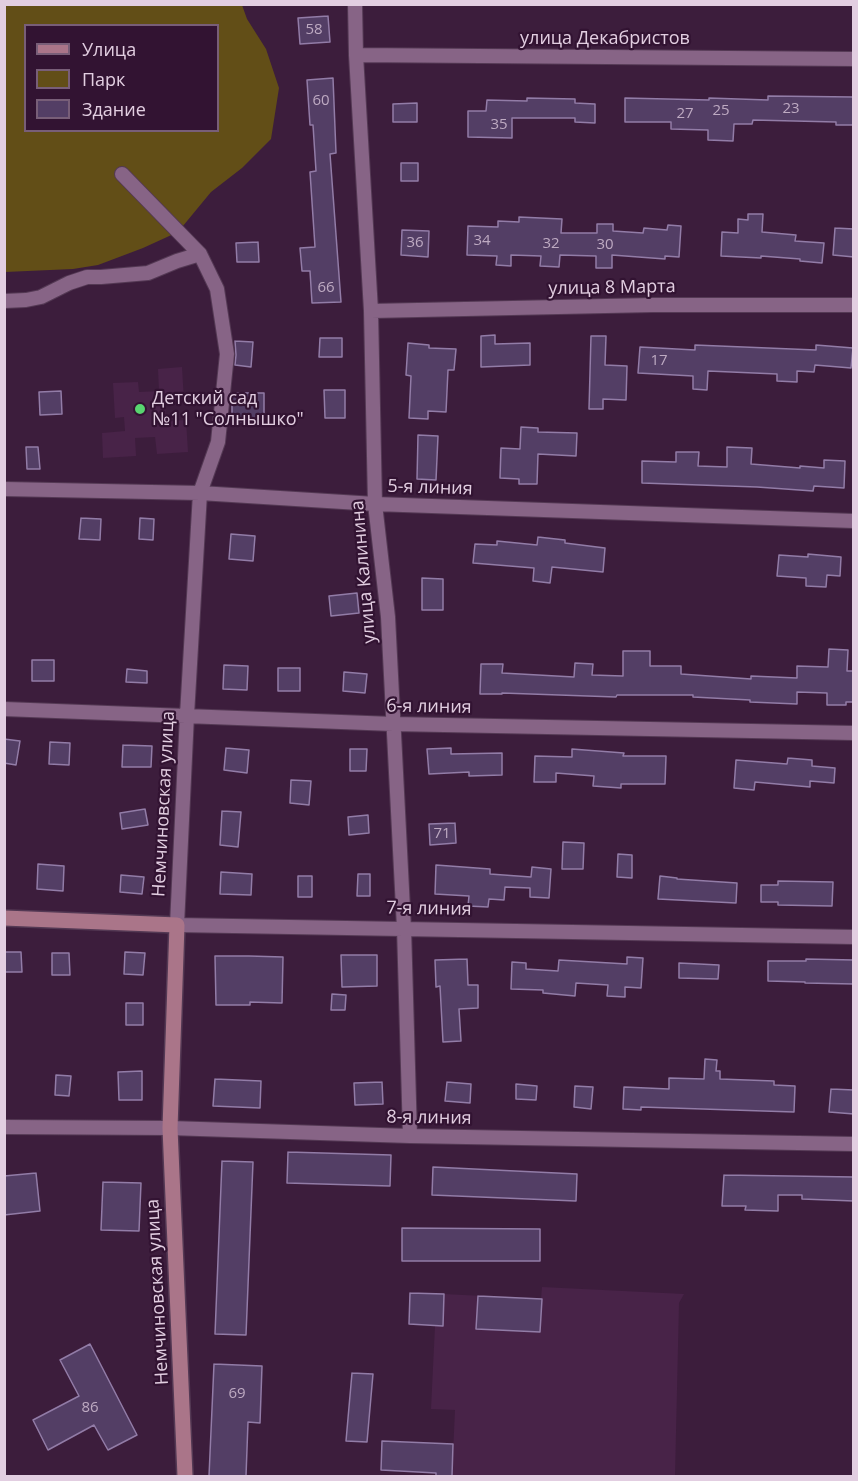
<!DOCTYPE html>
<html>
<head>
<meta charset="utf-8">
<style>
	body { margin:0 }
	#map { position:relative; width:858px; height:1481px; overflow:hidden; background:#3c1d3c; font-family:"Open Sans",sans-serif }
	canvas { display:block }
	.frame { position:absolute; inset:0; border:6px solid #e2cee1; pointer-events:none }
	.legend { position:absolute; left:24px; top:24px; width:195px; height:108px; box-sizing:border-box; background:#321332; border:2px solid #785e78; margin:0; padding:8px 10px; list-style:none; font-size:18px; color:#e2cee1 }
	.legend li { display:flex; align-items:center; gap:12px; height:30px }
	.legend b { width:30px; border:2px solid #785e78 }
</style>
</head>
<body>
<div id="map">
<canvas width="858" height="1481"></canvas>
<div class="frame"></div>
<ul class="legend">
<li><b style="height:8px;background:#aa7589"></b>Улица</li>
<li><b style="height:16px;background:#624e17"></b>Парк</li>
<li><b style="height:16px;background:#533e65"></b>Здание</li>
</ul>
</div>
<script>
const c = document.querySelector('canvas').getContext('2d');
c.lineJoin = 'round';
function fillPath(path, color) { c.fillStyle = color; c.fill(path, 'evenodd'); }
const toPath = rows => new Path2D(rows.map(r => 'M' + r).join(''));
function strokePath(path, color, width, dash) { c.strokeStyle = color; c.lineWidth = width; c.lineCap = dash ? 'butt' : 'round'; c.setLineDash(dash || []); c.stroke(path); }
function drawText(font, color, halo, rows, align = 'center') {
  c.font = font + ' "Open Sans",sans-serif'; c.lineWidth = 4.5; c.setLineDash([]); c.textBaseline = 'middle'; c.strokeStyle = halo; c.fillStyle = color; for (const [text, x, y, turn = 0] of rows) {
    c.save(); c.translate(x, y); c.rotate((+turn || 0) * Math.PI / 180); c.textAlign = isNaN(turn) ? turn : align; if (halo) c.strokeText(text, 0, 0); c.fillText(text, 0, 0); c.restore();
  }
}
fillPath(toPath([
	[182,367,184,401,165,402,166,421,186,420,188,452,157,454,155,437,135,438,136,456,103,458,102,433,125,431,124,417,115,418,113,383,138,382,139,392,159,391,158,369],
	[542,1287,684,1294,679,1303,675,1476,452,1476,455,1410,431,1409,435,1326,443,1326,444,1294,541,1299]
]), '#482348');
fillPath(toPath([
	[4,5,242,5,247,19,266,49,279,88,271,139,242,168,211,192,178,232,143,248,98,265,73,269,5,272],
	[26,26,218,26,218,130,26,130]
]), '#624e17');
const building = toPath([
	[328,16,330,42,300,44,298,18,328,16],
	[333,78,336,153,330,154,341,302,312,303,310,271,302,271,300,248,315,247,310,172,316,171,313,125,310,125,307,80,333,78],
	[768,96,854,97,854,125,836,125,836,122,753,120,752,124,734,124,733,141,708,140,708,130,671,129,671,122,625,122,625,98,709,100,709,98,768,100,768,96],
	[527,98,575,99,575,103,595,104,595,123,575,122,575,118,512,118,512,138,468,137,468,111,486,111,487,100,527,101,527,98],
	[417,103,417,122,393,122,393,104,417,103],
	[401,163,418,163,418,181,401,181,401,163],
	[748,214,763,214,762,232,796,235,795,241,824,243,822,263,800,261,800,259,761,256,761,258,721,256,722,232,738,233,738,219,748,220,748,214],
	[519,217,562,219,561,233,597,233,597,224,613,224,613,231,643,233,644,228,667,230,668,225,681,226,679,257,665,256,665,259,612,255,612,268,596,268,596,256,560,255,559,267,540,266,541,256,511,255,511,266,496,265,497,256,467,255,468,226,498,227,498,221,519,222,519,217],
	[835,228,854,229,854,257,833,255,835,228],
	[402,230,429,231,428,257,401,255,402,230],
	[258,242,259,262,237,262,236,243,258,242],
	[495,335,495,344,530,343,530,365,481,367,481,336,495,335],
	[591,336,606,336,605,365,627,366,626,400,603,399,603,409,589,409,591,336],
	[320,338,342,338,342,357,319,357,320,338],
	[235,341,253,342,251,367,235,365,236,355,235,341],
	[408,343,429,345,429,348,456,349,454,370,448,370,446,412,428,411,428,419,409,418,411,376,406,375,408,343],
	[695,345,816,350,816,345,853,348,851,368,815,365,814,372,797,371,797,382,777,381,777,374,708,371,707,390,693,389,693,376,638,373,640,347,695,350,695,345],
	[324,390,345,390,345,418,325,418,324,390],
	[61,391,62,414,40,415,39,392,61,391],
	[232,393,264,393,264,422,232,422,232,393],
	[521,427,538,428,538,432,577,433,576,456,538,454,537,484,519,484,519,479,500,478,501,448,520,449,521,427],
	[418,435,438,436,436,480,417,479,418,435],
	[26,447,38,447,40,469,27,469,26,447],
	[727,447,752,448,751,464,800,468,800,466,824,468,824,460,845,461,844,488,814,486,813,491,757,487,642,483,642,461,676,462,676,452,699,452,698,466,727,467,727,447],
	[81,518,101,519,100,540,79,539,81,518],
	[140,518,154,519,153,540,139,539,140,518],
	[231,534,255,536,253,561,229,559,231,534],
	[538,537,565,540,565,543,605,548,603,572,552,567,550,583,533,581,534,568,473,563,475,544,497,545,497,541,537,545,538,537],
	[808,554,841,557,840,576,827,575,826,587,806,586,806,578,777,576,779,555,808,557,808,554],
	[422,578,443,579,443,610,422,610,422,578],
	[357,593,359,613,331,616,329,596,357,593],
	[829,649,848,650,847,671,854,671,854,702,846,702,846,705,827,705,827,693,797,692,797,704,750,702,750,700,693,697,693,695,617,695,616,697,502,693,502,694,480,694,481,664,503,664,502,673,574,677,575,663,593,664,592,675,623,676,623,651,650,651,650,666,681,666,681,674,751,679,751,676,797,678,797,666,828,667,829,649],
	[32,660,54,660,54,681,32,681,32,660],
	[224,665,248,666,247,690,223,689,224,665],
	[278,668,300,668,300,691,278,691,278,668],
	[127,669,147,671,147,683,126,682,127,669],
	[344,672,367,674,365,693,343,691,344,672],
	[4,739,20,741,16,765,4,763,4,739],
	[50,742,70,743,69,765,49,764,50,742],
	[123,745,152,746,151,767,122,767,123,745],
	[226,748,249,750,247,773,224,770,226,748],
	[451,748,451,754,502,753,502,775,469,776,469,772,429,774,427,749,451,748],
	[350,749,367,749,366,771,350,771,350,749],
	[572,749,624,753,623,756,666,756,665,784,621,784,621,788,593,786,594,776,556,773,556,782,534,782,535,756,572,757,572,749],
	[788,758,812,760,812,766,835,768,834,783,810,781,810,787,755,782,754,790,734,788,736,760,787,764,788,758],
	[291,780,311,781,309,805,290,803,291,780],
	[145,809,148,825,122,829,120,813,145,809],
	[222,811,241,812,238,847,220,845,222,811],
	[368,815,369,833,349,835,348,817,368,815],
	[455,823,456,843,430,845,429,824,455,823],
	[563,842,584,843,583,869,562,869,563,842],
	[618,854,632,855,632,878,617,877,618,854],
	[38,864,64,866,63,891,37,889,38,864],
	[436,865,490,869,490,874,531,877,532,867,551,869,549,898,530,897,530,888,505,887,504,900,489,899,488,907,468,906,469,896,435,894,436,865],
	[221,872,252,874,251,895,220,894,221,872],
	[358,874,370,874,370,896,357,896,358,874],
	[121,875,144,877,142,894,120,892,121,875],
	[298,876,312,876,312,897,298,897,298,876],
	[660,876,677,878,677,879,737,883,736,903,658,899,660,876],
	[778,881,833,882,832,906,778,905,778,902,761,902,761,885,778,885,778,881],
	[4,952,21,952,22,972,4,972,4,952],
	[125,952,145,953,143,975,124,974,125,952],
	[52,953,69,953,70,975,52,975,52,953],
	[341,955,377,955,377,986,342,987,341,955],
	[215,956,249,956,283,957,282,1003,250,1002,250,1005,216,1005,215,956],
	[627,957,643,958,641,988,625,987,625,997,607,996,608,985,576,983,575,996,543,993,543,990,511,989,512,962,526,963,526,969,558,971,559,960,627,964,627,957],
	[467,959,468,985,478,985,478,1008,459,1009,461,1041,443,1042,440,986,436,987,435,960,467,959],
	[806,959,854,960,854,984,805,983,805,982,768,981,768,961,806,961,806,959],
	[679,963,719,965,718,979,679,978,679,963],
	[332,994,346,995,345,1010,331,1010,332,994],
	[126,1003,143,1003,143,1025,126,1025,126,1003],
	[705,1059,717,1060,716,1071,720,1071,720,1079,774,1081,774,1085,795,1086,794,1112,641,1107,641,1110,623,1109,624,1087,669,1089,669,1078,704,1079,705,1059],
	[142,1071,142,1100,119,1100,118,1072,142,1071],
	[56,1075,71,1076,69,1096,55,1095,56,1075],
	[215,1079,261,1081,260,1108,213,1106,215,1079],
	[382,1082,383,1104,355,1105,354,1083,382,1082],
	[447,1082,471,1084,470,1103,445,1101,447,1082],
	[516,1084,537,1086,536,1100,516,1099,516,1084],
	[575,1086,593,1087,591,1109,574,1107,575,1086],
	[831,1089,854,1090,854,1114,829,1112,831,1089],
	[288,1152,391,1155,390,1186,287,1183,288,1152],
	[222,1161,253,1162,246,1335,215,1334,222,1161],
	[433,1167,577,1174,576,1201,432,1195,433,1167],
	[36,1173,40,1211,4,1215,4,1176,36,1173],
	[724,1175,854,1177,854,1201,802,1199,802,1195,778,1195,778,1211,745,1210,746,1206,722,1206,724,1175],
	[103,1182,141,1183,139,1231,101,1230,103,1182],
	[402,1228,540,1229,540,1261,402,1261,402,1228],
	[410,1293,444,1294,443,1326,409,1324,410,1293],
	[478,1296,542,1299,540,1332,476,1329,478,1296],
	[90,1344,137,1435,108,1450,94,1425,48,1450,33,1420,79,1396,60,1360,90,1344],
	[214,1364,262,1366,260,1423,248,1422,246,1476,209,1476,214,1364],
	[352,1373,373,1374,367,1442,346,1441,352,1373],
	[382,1441,453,1444,452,1476,436,1476,436,1473,381,1470,382,1441]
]);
fillPath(building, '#533e65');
strokePath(building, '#927ca7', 1.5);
const street = toPath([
	[355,4,356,55,371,311,375,504,388,617,404,928,410,1136],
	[356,55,854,59],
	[122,174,200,254,217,289,227,354,218,442,200,493,187,715,177,925,854,937],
	[4,301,26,300,41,297,69,283,87,277,101,277,148,273,177,261,200,254],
	[371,311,653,305,854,305],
	[4,489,200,493,375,504,854,521],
	[4,709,393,724,854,733],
	[4,1127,170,1128,410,1136,854,1144]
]);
const secondary = toPath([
	[4,918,177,925,170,1128,185,1476]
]);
strokePath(street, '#543954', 16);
strokePath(secondary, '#543954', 18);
strokePath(street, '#876486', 14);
strokePath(secondary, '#aa7589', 15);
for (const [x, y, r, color] of [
	[140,409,6,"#58d570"]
]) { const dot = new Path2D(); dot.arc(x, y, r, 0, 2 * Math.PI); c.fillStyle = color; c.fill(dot); strokePath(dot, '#321332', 2); }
drawText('15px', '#beaac2', null, [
	["58",314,30],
	["60",321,101],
	["23",791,109],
	["25",721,111],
	["27",685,114],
	["35",499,125],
	["34",482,241],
	["36",415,243],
	["32",551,244],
	["30",605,245],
	["66",326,288],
	["17",659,361],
	["71",442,834],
	["69",237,1394],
	["86",90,1408]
]);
drawText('18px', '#e2cee1', '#321332', [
	["улица Декабристов",605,39],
	["улица 8 Марта",612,288,-1],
	["5-я линия",430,488,2],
	["улица Калинина",364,572,-95],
	["6-я линия",429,707,1],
	["Немчиновская улица",164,804,-87],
	["7-я линия",429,909,1],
	["8-я линия",429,1118,1],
	["Немчиновская улица",158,1292,-93]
]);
drawText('18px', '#e2cee1', '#321332', [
	["Детский сад",152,399],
	["№11 \"Солнышко\"",152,420]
], 'left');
</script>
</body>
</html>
